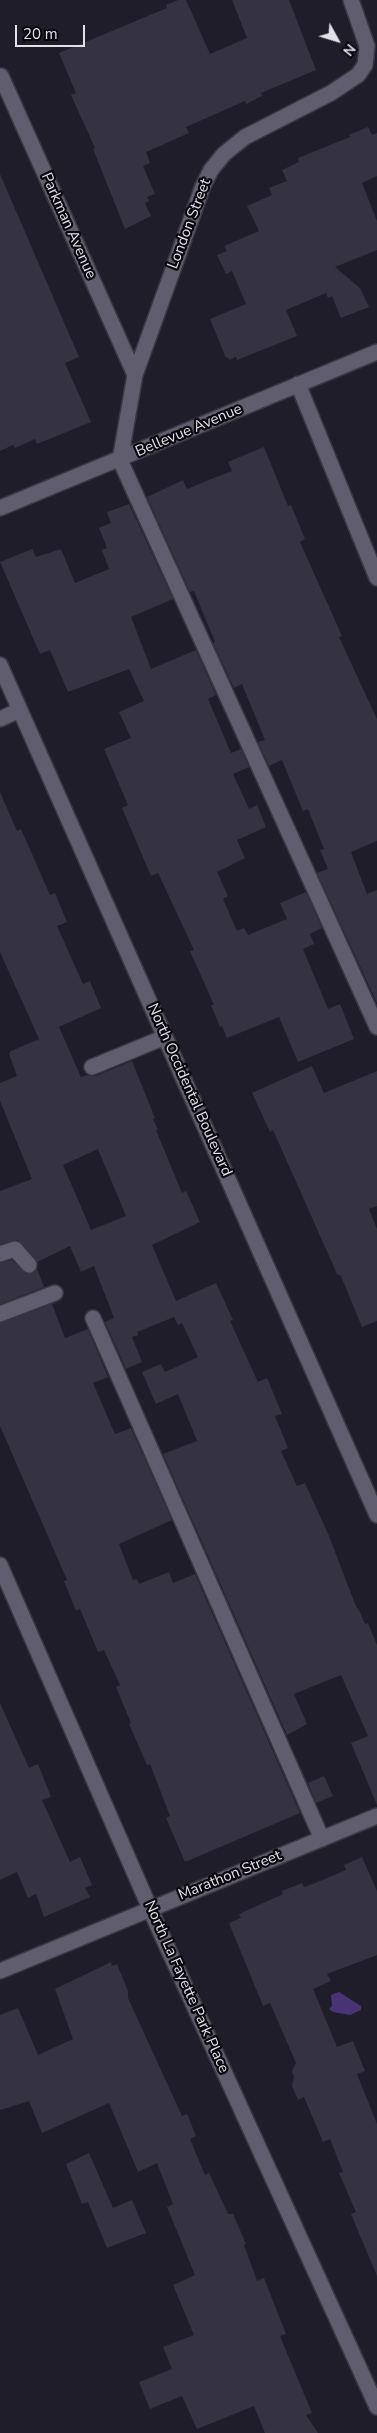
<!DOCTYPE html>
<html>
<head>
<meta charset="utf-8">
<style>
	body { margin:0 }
	#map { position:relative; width:377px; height:2433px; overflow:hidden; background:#201d2b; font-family:"Nunito Sans",sans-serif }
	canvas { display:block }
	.north { position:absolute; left:312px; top:15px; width:50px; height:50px; -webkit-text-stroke:4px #0a080e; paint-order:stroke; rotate:129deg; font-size:14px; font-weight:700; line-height:20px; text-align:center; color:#e2e1ea }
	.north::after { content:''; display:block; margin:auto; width:18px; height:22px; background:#e2e1ea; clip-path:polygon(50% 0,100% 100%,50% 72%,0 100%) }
	.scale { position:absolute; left:15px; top:25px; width:70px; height:22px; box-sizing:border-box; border:2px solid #e2e1ea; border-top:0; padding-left:6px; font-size:15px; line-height:18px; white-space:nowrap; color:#e2e1ea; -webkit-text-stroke:4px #0a080e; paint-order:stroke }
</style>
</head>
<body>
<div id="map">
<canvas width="377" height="2433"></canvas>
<div class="north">N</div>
<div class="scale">20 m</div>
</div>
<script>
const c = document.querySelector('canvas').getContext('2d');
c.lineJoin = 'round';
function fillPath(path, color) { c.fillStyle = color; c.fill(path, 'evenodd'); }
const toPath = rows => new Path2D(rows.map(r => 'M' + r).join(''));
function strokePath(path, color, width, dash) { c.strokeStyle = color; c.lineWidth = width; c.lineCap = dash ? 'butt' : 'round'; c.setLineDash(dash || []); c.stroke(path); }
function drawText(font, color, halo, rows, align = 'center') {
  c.font = font + ' "Nunito Sans",sans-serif'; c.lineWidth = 4.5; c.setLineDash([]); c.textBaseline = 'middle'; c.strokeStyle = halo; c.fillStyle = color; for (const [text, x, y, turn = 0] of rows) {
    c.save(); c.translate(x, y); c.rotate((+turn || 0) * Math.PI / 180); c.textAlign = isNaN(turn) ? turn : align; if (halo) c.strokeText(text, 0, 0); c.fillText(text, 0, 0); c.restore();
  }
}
fillPath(toPath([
	[339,1992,361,2006,361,2010,350,2015,333,2012,329,2009,332,2006,331,1995]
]), '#483474');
fillPath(toPath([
	[178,0,186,0,210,54,247,38,232,0,289,0,316,70,261,93,262,96,246,104,245,101,186,127,189,133,146,152,150,163,143,166,155,194,147,197,149,201,145,203,151,216,125,229,93,149,95,148,71,95,76,93,59,53,167,8,166,5],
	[368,127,372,135,377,133,377,176,362,183,377,221,377,250,335,267,360,288,369,307,341,318,332,296,328,298,326,293,286,310,297,336,237,360,236,357,229,360,228,357,226,358,210,319,246,304,232,271,226,274,217,255,227,251,224,246,259,231,247,206,272,195,269,188,287,181,282,170,299,162,298,158,350,137,349,135],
	[0,174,79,357,65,363,91,422,37,444,35,439,15,448,13,445,0,451],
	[264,447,288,506,291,505,305,539,300,542,342,636,339,637,377,719,377,841,351,852,367,894,377,890,377,1003,317,873,328,869,320,850,324,849,308,809,303,811,282,760,269,766,258,742,265,740,242,684,234,688,213,643,215,642,194,591,190,592,147,497,183,480,187,489,211,479,232,471,228,462],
	[129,504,173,599,131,617,151,669,196,650,216,695,208,699,231,753,241,749,249,767,233,774,249,809,257,805,266,827,237,840,245,858,217,872,228,896,223,899,237,931,244,928,248,935,287,919,280,903,306,892,322,928,310,934,314,944,303,949,328,1009,340,1004,354,1039,298,1062,279,1017,227,1038,222,1026,220,1027,211,1005,214,1005,190,951,194,950,158,873,151,876,122,808,128,805,104,749,131,738,119,712,144,701,129,669,68,692,50,650,40,654,0,562,32,549,36,557,61,549,75,583,109,569,102,550,107,548,99,528,111,523,107,512],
	[0,792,17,831,21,829,50,895,55,893,67,922,57,926,83,984,90,981,101,1008,59,1027,81,1077,87,1075,96,1076,132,1061,155,1118,153,1119,158,1130,156,1130,182,1193,186,1191,200,1222,152,1245,176,1301,216,1283,233,1320,230,1321,258,1382,267,1378,282,1414,275,1416,288,1448,281,1451,297,1486,305,1483,329,1536,357,1609,358,1608,365,1624,368,1623,377,1645,377,1805,351,1743,368,1736,341,1675,294,1694,307,1724,287,1735,163,1454,197,1441,178,1394,156,1404,142,1372,161,1364,165,1372,198,1357,182,1323,178,1325,174,1317,137,1332,138,1335,132,1337,142,1362,126,1369,105,1322,114,1318,94,1266,81,1272,70,1246,37,1262,18,1240,0,1244,0,1191,32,1179,0,1101,0,1083,17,1076,9,1054,11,1051,39,1039,0,952],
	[98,1149,126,1216,91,1230,63,1165],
	[312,1066,324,1093,377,1071,377,1206,369,1209,377,1229,377,1321,362,1327,341,1276,337,1274,273,1130,270,1132,252,1093],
	[12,1260,26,1274,31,1274,37,1269,44,1287,0,1304,0,1263],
	[52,1304,65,1338,88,1329,108,1377,93,1383,115,1434,131,1428,172,1520,119,1544,133,1580,137,1579,139,1584,169,1572,173,1583,195,1574,300,1813,185,1862,166,1818,170,1816,150,1764,147,1765,129,1724,131,1723,116,1687,120,1685,104,1650,98,1652,80,1609,76,1611,64,1581,67,1580,0,1426,0,1323],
	[0,1703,29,1768,38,1764,51,1797,42,1800,70,1862,80,1857,92,1885,85,1888,90,1897,44,1917,36,1894,28,1898,17,1872,0,1880],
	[324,1776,333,1796,316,1803,308,1783],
	[362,1857,377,1891,377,1955,327,1974,331,1981,313,1989,337,2047,353,2041,365,2071,357,2074,377,2124,377,2276,351,2214,356,2212,339,2173,343,2172,330,2139,323,2142,304,2097,298,2100,292,2086,294,2077,292,2071,296,2063,270,2003,263,2006,229,1923,241,1918,239,1914,283,1894,282,1891,302,1883,304,1887,313,1884,346,1870,344,1865],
	[111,1962,112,1966,117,1964,128,1991,128,1998,182,2116,187,2114,196,2136,190,2139,205,2175,209,2173,228,2214,233,2214,246,2244,244,2245,257,2281,264,2278,286,2334,280,2336,312,2413,306,2415,318,2433,265,2433,254,2406,197,2429,182,2396,150,2409,139,2382,172,2369,163,2347,194,2335,173,2285,195,2275,167,2207,173,2204,157,2163,138,2172,109,2103,42,2133,29,2101,0,2110,0,2015,18,2008,38,2055,73,2039,55,1989],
	[89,2153,113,2208,132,2200,146,2233,107,2248,88,2202,82,2204,66,2164]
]), '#353241');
const minor = toPath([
	[351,0,367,46,365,65,358,75,331,93,245,137,224,154,211,170,203,186,135,375,120,460,377,1027],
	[1,76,135,375],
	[298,384,377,578],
	[0,508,377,352],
	[0,665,377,1515],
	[0,719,20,710],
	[92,1067,165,1037],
	[0,1254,15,1249,29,1265],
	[0,1314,55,1293],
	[93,1318,322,1839],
	[0,1565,159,1929,377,2407],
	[0,1971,377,1816]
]);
strokePath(minor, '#3a3742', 18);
strokePath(minor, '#605d6e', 15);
drawText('15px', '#e2e1ea', '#0a080e', [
	["London Street",190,224,-69],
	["Parkman Avenue",68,226,66],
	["Bellevue Avenue",189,431,-23],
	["North Occidental Boulevard",189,1090,66],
	["Marathon Street",230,1876,-22],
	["North La Fayette Park Place",186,1987,66]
]);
</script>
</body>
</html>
